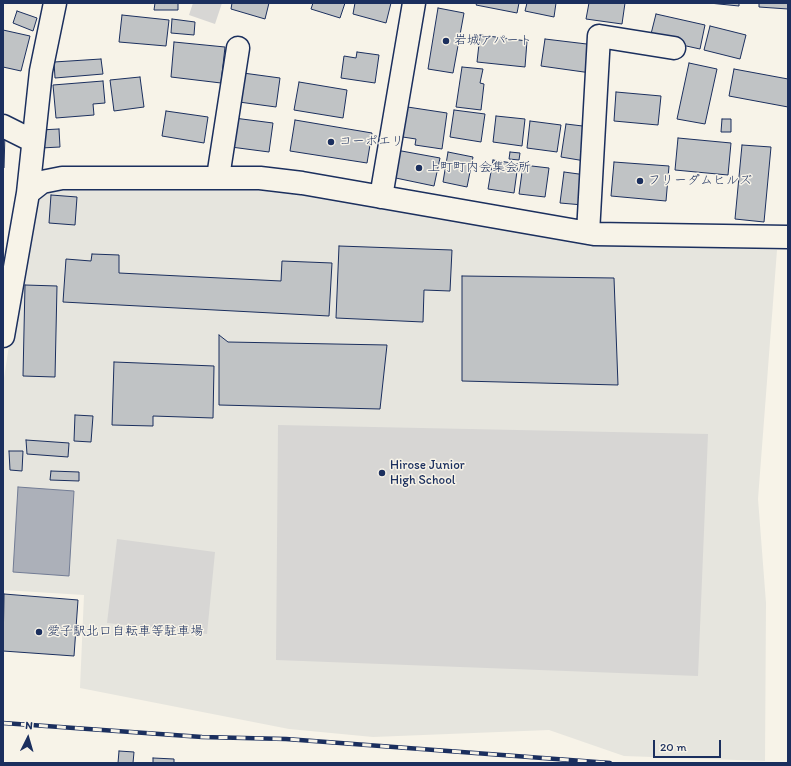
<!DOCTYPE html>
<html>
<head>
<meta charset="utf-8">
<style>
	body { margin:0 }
	#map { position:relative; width:791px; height:766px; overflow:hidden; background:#f7f3e8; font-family:Itim,sans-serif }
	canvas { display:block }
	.frame { position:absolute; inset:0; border:4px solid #1b2f5e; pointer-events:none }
	.north { position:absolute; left:8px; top:718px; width:40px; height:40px; -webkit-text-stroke:3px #f7f3e8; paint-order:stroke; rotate:5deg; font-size:11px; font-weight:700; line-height:16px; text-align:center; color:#1b2f5e }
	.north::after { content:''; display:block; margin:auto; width:14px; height:18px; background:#1b2f5e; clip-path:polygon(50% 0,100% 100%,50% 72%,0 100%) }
	.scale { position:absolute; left:653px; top:740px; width:68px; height:18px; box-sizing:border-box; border:2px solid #1b2f5e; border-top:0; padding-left:5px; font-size:12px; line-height:14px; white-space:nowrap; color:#1b2f5e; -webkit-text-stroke:3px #f7f3e8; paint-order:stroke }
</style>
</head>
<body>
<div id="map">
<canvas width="791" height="766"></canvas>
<div class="frame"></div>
<div class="north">N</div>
<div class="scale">20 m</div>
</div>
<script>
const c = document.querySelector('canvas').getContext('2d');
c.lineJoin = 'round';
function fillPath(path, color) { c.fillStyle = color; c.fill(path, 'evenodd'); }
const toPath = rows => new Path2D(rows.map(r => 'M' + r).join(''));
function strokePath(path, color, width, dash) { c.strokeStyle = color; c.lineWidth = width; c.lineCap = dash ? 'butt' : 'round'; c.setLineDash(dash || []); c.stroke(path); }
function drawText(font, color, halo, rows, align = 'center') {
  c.font = font + ' Itim,"Klee One",sans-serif'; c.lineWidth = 3; c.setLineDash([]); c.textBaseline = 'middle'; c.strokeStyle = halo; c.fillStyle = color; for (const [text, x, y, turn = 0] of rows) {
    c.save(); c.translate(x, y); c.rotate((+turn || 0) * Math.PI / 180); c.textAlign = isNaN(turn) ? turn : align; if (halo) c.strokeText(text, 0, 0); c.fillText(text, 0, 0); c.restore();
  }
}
fillPath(toPath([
	[268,186,564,241,777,250,758,499,766,603,765,761,624,756,549,730,373,737,289,729,80,688,84,595,3,590,4,378,30,208,37,195,59,187]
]), '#e6e5de');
fillPath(toPath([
	[193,3,222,3,215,24,189,15],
	[278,425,708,434,698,676,276,660],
	[117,539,215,552,207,634,107,623]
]), '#d7d6d4');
const water = toPath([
	[18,487,74,491,69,576,13,572,18,487]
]);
fillPath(water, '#acb0b9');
strokePath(water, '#727c95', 1);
const building = toPath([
	[155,3,178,3,178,10,154,10,155,3],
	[232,3,269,3,265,19,231,9,232,3],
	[313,3,345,3,340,18,311,9,313,3],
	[355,3,391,3,386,23,353,14,355,3],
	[477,3,519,3,517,13,476,5,477,3],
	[527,3,556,3,554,17,525,11,527,3],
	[589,3,625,3,622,24,586,19,589,3],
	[709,3,739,3,739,6,709,3],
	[759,3,788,3,788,9,759,7,759,3],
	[438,8,464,13,453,73,428,69,438,8],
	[17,11,37,18,33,31,13,23,17,11],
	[656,14,705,25,700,49,650,38,656,14],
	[122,15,169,20,166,46,119,42,122,15],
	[172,19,195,22,194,35,171,33,172,19],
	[710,26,746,35,740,59,704,50,710,26],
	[3,30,30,36,21,71,3,67,3,30],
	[480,35,527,41,525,67,477,62,480,35],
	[545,39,595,45,591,73,541,66,545,39],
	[174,42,225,47,221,83,171,77,174,42],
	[357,52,379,55,375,83,341,78,344,56,356,58,357,52],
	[101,59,103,74,55,78,54,62,101,59],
	[689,63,717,69,705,124,677,119,689,63],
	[462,67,483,69,480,83,484,84,481,110,456,107,462,67],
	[734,69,788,79,788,107,729,96,734,69],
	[243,73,280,78,276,107,239,102,243,73],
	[140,77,144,107,114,111,110,80,140,77],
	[103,81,105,103,93,104,94,115,56,118,53,85,103,81],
	[299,82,347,90,343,118,294,110,299,82],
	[616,92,661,96,658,125,614,121,616,92],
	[401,106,447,113,442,149,415,145,416,139,396,136,401,106],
	[454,110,485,114,481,142,450,137,454,110],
	[166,111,208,117,204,143,162,136,166,111],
	[496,116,525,119,522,146,493,142,496,116],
	[234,118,273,123,269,152,231,147,234,118],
	[722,119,731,119,731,132,721,132,722,119],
	[295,120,372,133,367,163,290,151,295,120],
	[530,121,561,125,557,152,527,148,530,121],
	[566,124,591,127,585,161,561,157,566,124],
	[59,129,60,147,41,148,40,130,59,129],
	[3,133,5,133,4,168,3,168,3,133],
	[678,138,731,143,728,175,675,170,678,138],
	[742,145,771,147,764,222,735,219,742,145],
	[396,150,440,158,434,186,391,177,396,150],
	[448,152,473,157,467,187,443,182,448,152],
	[510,152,520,153,519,160,509,159,510,152],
	[493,160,518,164,514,193,488,189,493,160],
	[614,162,669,166,666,201,611,196,614,162],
	[523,165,549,168,545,197,519,194,523,165],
	[564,172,586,175,583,205,560,203,564,172],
	[51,195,77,197,75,225,49,223,51,195],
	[339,246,452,250,450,291,424,290,423,322,336,318,339,246],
	[92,254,119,255,119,273,281,281,282,261,332,263,329,316,63,302,66,259,91,261,92,254],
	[462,276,614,278,618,385,462,381,462,276],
	[25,285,57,286,55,377,23,376,25,285],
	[219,335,228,342,387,345,380,409,219,405,219,335],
	[114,362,214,366,213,418,153,416,153,426,112,425,114,362],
	[75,415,93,416,91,442,74,441,75,415],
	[26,440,69,443,68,457,27,454,26,440],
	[9,451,23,451,22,471,10,470,9,451],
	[51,471,79,472,79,481,50,480,51,471],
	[4,594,78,600,74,656,3,651,4,594],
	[119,751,134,752,133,763,118,763,119,751],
	[153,758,174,759,174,763,153,763,153,758]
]);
fillPath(building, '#c0c3c5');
strokePath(building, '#1b2f5e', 1);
const minor = toPath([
	[3,126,33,141],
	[218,177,238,48],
	[28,193,42,182,62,178,260,178,302,183,594,234,788,237],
	[381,197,414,3],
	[588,233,599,36,674,48],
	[3,336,28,193,41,71,55,3]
]);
strokePath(minor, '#1b2f5e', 25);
strokePath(minor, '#f7f3e8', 22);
const rail = toPath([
	[3,723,202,737,286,739,610,763]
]);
strokePath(rail, '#1b2f5e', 4.5);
strokePath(rail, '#f7f3e8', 3, [9]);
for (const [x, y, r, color] of [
	[446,41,4,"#1b2f5e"],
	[331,142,4,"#1b2f5e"],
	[419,168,4,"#1b2f5e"],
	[640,181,4,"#1b2f5e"],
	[382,473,4,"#1b2f5e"],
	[39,632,4,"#1b2f5e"]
]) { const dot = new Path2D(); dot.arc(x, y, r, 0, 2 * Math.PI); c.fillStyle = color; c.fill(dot); strokePath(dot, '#f7f3e8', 1.5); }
drawText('13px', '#1b2f5e', '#f7f3e8', [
	["岩城アパート",454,41],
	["コーポエリ",339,142],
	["上町町内会集会所",427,168],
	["フリーダムヒルズ",648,181],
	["Hirose Junior",390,466],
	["High School",390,481],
	["愛子駅北口自転車等駐車場",47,632]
], 'left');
</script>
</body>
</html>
